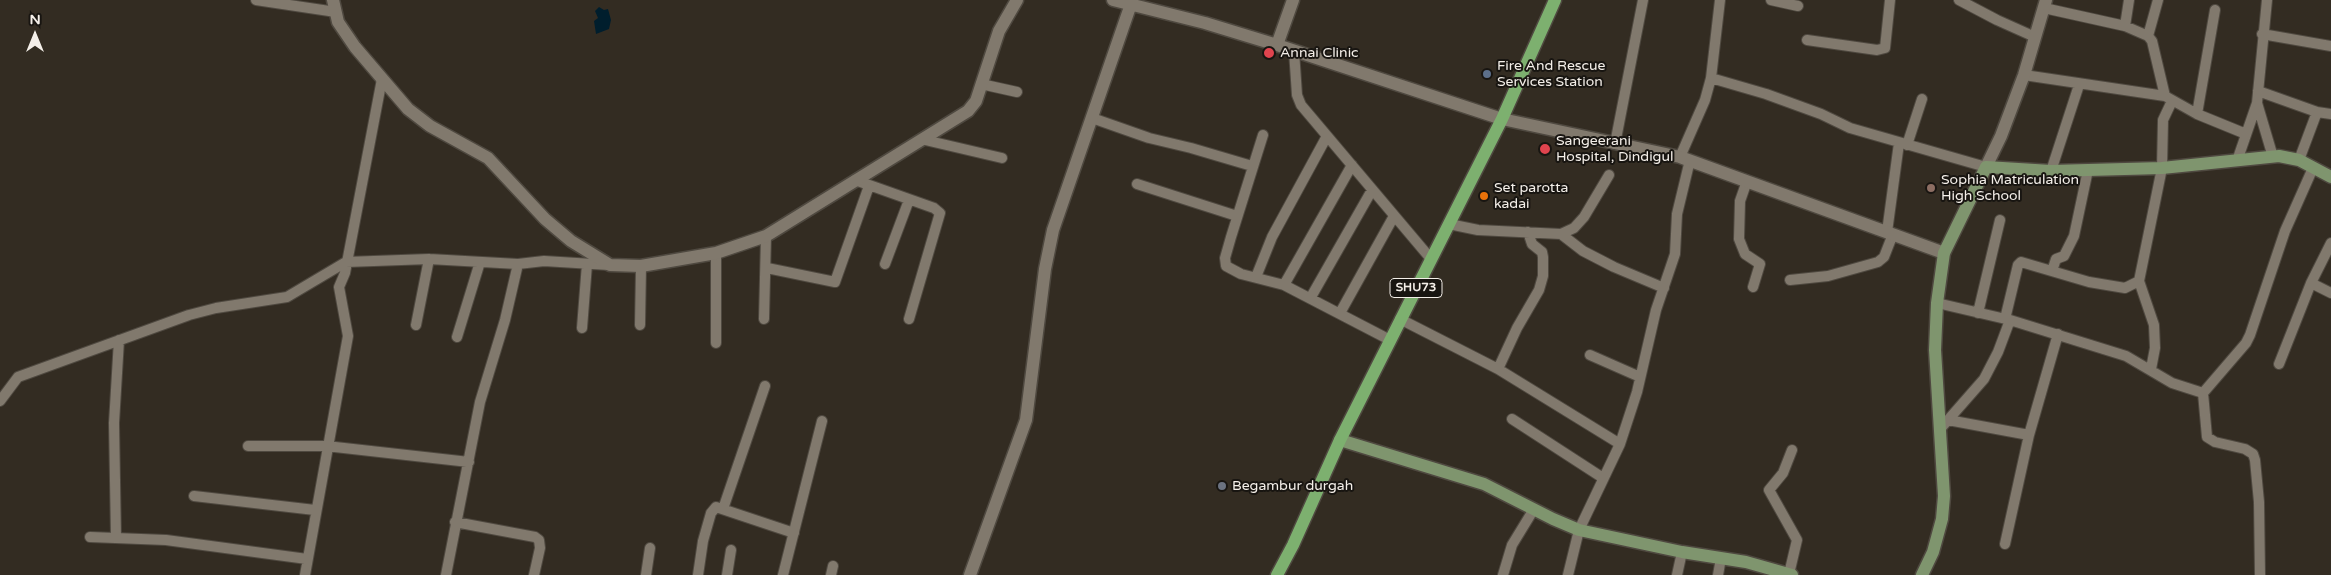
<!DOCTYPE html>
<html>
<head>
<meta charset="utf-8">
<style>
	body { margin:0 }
	#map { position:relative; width:2331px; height:575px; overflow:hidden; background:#332c22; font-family:"Varela Round",sans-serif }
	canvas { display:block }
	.north { position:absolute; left:10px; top:10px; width:50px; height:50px; -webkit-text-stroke:4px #181511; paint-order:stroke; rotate:0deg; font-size:14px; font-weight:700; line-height:20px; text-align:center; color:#f4efe9 }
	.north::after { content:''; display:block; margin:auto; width:18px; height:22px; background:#f4efe9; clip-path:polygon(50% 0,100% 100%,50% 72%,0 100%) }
</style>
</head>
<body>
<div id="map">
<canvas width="2331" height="575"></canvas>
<div class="north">N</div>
</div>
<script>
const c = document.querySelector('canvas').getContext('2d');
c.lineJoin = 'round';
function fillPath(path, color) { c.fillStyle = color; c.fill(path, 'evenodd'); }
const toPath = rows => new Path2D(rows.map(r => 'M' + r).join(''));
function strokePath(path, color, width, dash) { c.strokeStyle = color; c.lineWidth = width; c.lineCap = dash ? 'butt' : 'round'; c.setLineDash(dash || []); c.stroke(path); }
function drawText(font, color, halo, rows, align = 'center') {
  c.font = font + ' "Varela Round",sans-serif'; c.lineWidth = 4; c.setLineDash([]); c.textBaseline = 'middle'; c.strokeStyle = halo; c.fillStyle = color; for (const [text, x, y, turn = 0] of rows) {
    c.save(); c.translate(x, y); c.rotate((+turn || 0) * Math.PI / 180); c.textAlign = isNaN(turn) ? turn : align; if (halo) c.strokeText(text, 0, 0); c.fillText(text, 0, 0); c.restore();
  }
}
fillPath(toPath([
	[599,7,604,10,608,9,611,20,609,29,596,34,594,21,598,18,595,11]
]), '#001e2d');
const minor = toPath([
	[256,0,336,12],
	[1771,0,1798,6],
	[1959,0,1997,20,2035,37],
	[2044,8,2125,26,2148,36,2152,41,2165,96,2197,114,2246,134],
	[2125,26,2129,0],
	[2262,34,2331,46],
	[2148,36,2158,0],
	[1807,40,1877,50,1885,48,1890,0],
	[1294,51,1297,95,1301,105,1431,259],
	[2024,75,2165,96],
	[1711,78,1766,94,1821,114,1850,128,1986,167],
	[981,84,1017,92],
	[2258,91,2317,112,2331,114],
	[2257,103,2273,157],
	[2197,114,2215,10],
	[1092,118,1149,138,1191,148,1252,166],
	[1263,135,1231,237,1225,258,1226,266,1241,274,1284,285,1390,340],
	[925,140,1002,158],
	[1615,144,1643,0],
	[1907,145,1922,99],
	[1680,157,1705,100,1711,78,1720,0],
	[2238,158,2257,103,2267,0],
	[2299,160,2317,112],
	[2051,171,2079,85],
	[855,180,934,208,940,213,909,319],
	[1747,181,1740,201,1739,239,1745,254,1760,264,1753,287],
	[1137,184,1237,216],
	[1449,224,1478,230,1561,234,1574,228,1584,217,1609,175],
	[1887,232,1899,143],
	[1561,234,1583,251,1614,267,1664,288],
	[716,253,716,343],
	[885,264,909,200],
	[767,268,835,282,869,186],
	[2052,271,2056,259,2064,256,2074,236,2088,170],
	[1256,277,1272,237,1327,136],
	[1790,280,1828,276,1878,262,1884,257,1893,234],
	[2139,281,2154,325,2155,348,2151,369],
	[2311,283,2331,293],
	[1284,285,1352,165],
	[1311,297,1372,190],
	[1937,303,2010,320,2126,356,2172,383,2203,393,2207,437,2215,442,2245,449,2253,454,2255,460,2259,502,2260,575],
	[1340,313,1394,216],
	[1978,313,2000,220],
	[764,319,766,236],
	[1400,319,1498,369,1620,444],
	[2005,319,2018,265,2021,262,2089,282,2125,288,2139,281,2162,168,2163,120,2172,101],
	[416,325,429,259],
	[640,325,641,266],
	[582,328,587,264],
	[457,337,480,262],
	[1590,355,1640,377],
	[2279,364,2311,283,2331,243],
	[1498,369,1517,328,1539,290,1543,276,1543,257,1542,252,1532,244,1528,232],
	[2203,393,2246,343,2250,335,2285,231,2313,168],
	[0,401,18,377,189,315,216,308,287,297,346,262,429,259,518,264,544,261,609,265],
	[1512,419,1603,478],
	[1948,420,2029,435],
	[1941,428,1984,379,1998,352,2010,320],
	[248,446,326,446,469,462],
	[194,496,315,510],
	[723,509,765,386],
	[455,522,535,537,539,540,540,548,534,575],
	[90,537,166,540,307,559],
	[116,538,114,423,119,340],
	[2005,544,2029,435,2058,334],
	[1789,574,1797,540,1769,490,1783,473,1792,450],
	[305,575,348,336,339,287,345,273,382,79],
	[446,575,480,402,505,320,518,264],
	[646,575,650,548],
	[698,575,703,541,711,513,716,507,794,533],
	[727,575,731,550],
	[783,575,822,421],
	[831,575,833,566],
	[1503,575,1512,545,1534,509],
	[1568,575,1579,530,1620,444,1637,392,1656,310,1675,254,1677,214,1690,160],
	[1677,575,1682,552],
	[1718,575,1721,558]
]);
const tertiary = toPath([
	[333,0,338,22,355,47,408,109,430,126,488,158,545,219,571,241,610,265,641,266,716,253,766,236,968,111,976,101,999,31,1017,0],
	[1113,0,1205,23,1277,45,1502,119,1680,157,1944,253],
	[1277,45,1293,0],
	[1986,167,2001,136,2024,75,2046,0],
	[970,575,1026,420,1045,269,1053,230,1131,4]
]);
const secondary = toPath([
	[1340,440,1484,484,1553,519,1579,530,1682,552,1746,562,1792,575],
	[1922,575,1933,552,1942,519,1944,496,1935,350,1937,303,1944,253,1986,167,2051,171,2162,168,2279,156,2299,160,2331,177]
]);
const primary = toPath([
	[1277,575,1293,545,1340,440,1502,119,1555,0]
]);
strokePath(minor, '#4f4940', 12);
strokePath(tertiary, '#4f4940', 15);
strokePath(secondary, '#4f4940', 15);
strokePath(primary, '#4f4940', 15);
strokePath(minor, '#81796d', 10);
strokePath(tertiary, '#81796d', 12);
strokePath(secondary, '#7f956e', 12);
strokePath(primary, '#7db06f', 12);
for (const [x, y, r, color] of [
	[1269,53,6,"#e0444e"],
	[1487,74,5,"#5c6f8a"],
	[1545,149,6,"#e0444e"],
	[1931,188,5,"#8d6e63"],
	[1484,196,5,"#e8710a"],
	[1222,486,5,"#6b7280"]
]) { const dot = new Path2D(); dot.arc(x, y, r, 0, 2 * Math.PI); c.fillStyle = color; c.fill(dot); strokePath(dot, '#181511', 2); }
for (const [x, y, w] of [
	[1416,288,52]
]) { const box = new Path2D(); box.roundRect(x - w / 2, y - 9.5, w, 19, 4); c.fillStyle = '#181511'; c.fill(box); strokePath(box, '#f4efe9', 1); }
drawText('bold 12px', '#f4efe9', null, [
	["SHU73",1416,288]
]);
drawText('14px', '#f4efe9', '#181511', [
	["Annai Clinic",1280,53],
	["Fire And Rescue",1497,66],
	["Services Station",1497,82],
	["Sangeerani",1556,141],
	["Hospital, Dindigul",1556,157],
	["Sophia Matriculation",1941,180],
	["High School",1941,196],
	["Set parotta",1494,188],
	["kadai",1494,204],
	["Begambur durgah",1232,486]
], 'left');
</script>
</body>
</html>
